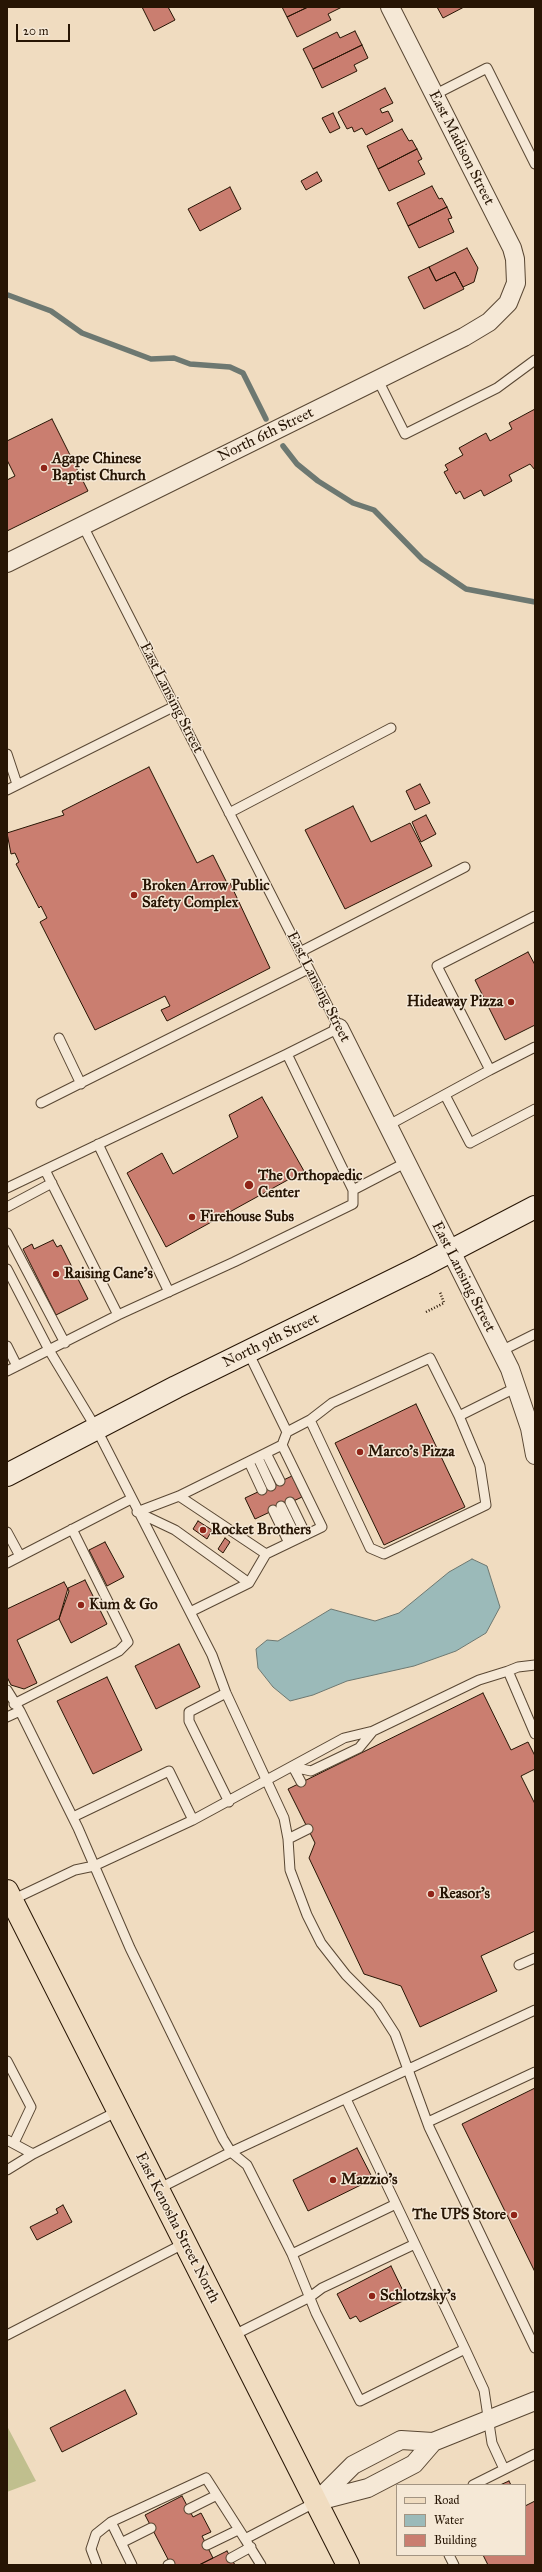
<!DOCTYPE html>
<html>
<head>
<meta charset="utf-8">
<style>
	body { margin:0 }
	#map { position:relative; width:542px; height:2572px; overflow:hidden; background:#f0dcc0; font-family:"IM FELL Great Primer",serif }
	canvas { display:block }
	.frame { position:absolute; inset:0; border:8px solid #271504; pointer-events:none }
	.legend { position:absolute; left:396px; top:2484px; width:130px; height:72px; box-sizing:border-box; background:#f5e8d6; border:1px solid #a39482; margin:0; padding:5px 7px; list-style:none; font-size:12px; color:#271504 }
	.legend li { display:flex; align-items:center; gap:8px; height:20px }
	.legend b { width:20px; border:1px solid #a39482 }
	.scale { position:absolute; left:16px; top:24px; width:54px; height:18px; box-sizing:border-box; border:2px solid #271504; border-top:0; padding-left:5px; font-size:12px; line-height:14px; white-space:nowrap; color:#271504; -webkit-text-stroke:3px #f5e8d6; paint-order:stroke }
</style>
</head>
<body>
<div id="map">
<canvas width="542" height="2572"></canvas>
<div class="frame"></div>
<ul class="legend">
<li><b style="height:5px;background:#f0dcc0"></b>Road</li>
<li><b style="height:11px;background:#9bbab9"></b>Water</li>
<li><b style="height:11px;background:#ca7e70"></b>Building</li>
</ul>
<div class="scale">20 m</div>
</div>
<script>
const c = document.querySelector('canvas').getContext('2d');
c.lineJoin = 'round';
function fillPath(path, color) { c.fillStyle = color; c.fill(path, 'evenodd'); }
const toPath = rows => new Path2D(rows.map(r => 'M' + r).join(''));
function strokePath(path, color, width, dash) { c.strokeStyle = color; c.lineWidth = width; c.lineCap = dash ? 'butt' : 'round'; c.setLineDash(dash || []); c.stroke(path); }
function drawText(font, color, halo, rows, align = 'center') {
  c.font = font + ' "IM FELL Great Primer",serif'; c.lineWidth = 3; c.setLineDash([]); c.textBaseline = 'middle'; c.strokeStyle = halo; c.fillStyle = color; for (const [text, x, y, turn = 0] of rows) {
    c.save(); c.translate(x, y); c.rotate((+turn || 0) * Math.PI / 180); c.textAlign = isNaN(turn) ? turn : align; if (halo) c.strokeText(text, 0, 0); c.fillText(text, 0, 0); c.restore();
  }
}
fillPath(toPath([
	[7,2426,36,2481,7,2492]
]), '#c0bf8e');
const water = toPath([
	[472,1559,487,1566,500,1607,486,1633,456,1651,414,1666,347,1681,313,1695,290,1701,273,1687,258,1668,256,1649,267,1640,278,1641,331,1609,375,1621,399,1613,449,1572,472,1559]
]);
fillPath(water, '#9bbab9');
strokePath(water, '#6d7871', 1);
strokePath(toPath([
	[8,295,51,311,82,333,151,359,174,358,190,364,230,367,243,373,266,419],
	[283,446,297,464,318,481,353,503,374,510,422,559,466,589,535,602]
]), '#6d7871', 5.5);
const building = toPath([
	[142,7,168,7,175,20,154,31,142,7],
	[282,7,308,7,287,17,282,7],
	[308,7,342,7,328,14,331,20,297,37,287,17,308,7],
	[437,7,464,7,443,18,437,7],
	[355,31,362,45,313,69,303,49,337,32,340,38,355,31],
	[362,45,368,58,354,65,357,71,322,88,313,69,362,45],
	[385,88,393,103,380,109,382,113,388,111,393,121,366,135,362,128,354,132,352,127,347,129,338,112,385,88],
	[333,113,340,128,330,133,322,118,333,113],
	[402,129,409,141,412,140,417,149,378,169,367,146,402,129],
	[417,149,422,159,418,161,425,174,389,191,378,169,417,149],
	[317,172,322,181,306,190,301,181,317,172],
	[432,186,439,199,442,198,447,207,408,226,397,203,432,186],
	[230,187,241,209,200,231,188,209,230,187],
	[447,207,452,218,448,219,454,232,419,248,408,226,447,207],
	[467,248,478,268,474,282,463,287,455,272,436,281,429,267,467,248],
	[429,267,436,281,455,272,464,289,424,309,408,277,429,267],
	[535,409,535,470,530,464,509,475,512,481,484,496,481,490,464,499,460,491,456,494,444,472,448,470,445,465,463,455,459,448,486,433,490,441,512,429,509,423,535,409],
	[52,419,88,491,7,531,7,480,15,476,7,460,7,441,52,419],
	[149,767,197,863,213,855,227,883,230,883,270,968,167,1021,161,1010,170,1006,165,996,95,1030,40,922,47,918,41,906,39,908,16,864,19,862,15,853,11,854,7,833,64,815,62,811,149,767],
	[420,784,430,803,415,810,406,791,420,784],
	[353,806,371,842,410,823,432,866,345,909,305,830,353,806],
	[426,815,436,834,421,842,412,822,426,815],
	[528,952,535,965,535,1025,505,1040,475,980,528,952],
	[262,1097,304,1171,166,1247,127,1173,162,1153,173,1174,238,1137,229,1115,262,1097],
	[53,1240,57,1247,61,1245,88,1299,56,1315,23,1249,32,1244,34,1249,53,1240],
	[416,1404,465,1507,384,1545,335,1443,416,1404],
	[292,1476,302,1497,255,1519,245,1498,292,1476],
	[198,1521,212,1530,207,1539,193,1529,198,1521],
	[225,1538,230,1542,223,1553,218,1549,225,1538],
	[105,1542,124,1577,107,1586,89,1550,105,1542],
	[85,1580,107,1624,71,1643,59,1619,68,1588,85,1580],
	[64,1582,69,1591,59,1619,17,1640,37,1683,24,1689,11,1685,7,1677,7,1609,64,1582],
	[179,1644,200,1687,156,1709,135,1666,179,1644],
	[107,1677,142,1750,93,1774,57,1701,107,1677],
	[483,1693,511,1750,528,1742,535,1756,535,1769,521,1776,535,1804,535,1931,481,1956,497,1991,420,2027,401,1986,364,1974,309,1858,315,1843,288,1789,483,1693],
	[535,2088,535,2272,462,2124,535,2088],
	[357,2148,373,2179,308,2211,293,2180,357,2148],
	[63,2205,72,2222,37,2240,30,2227,58,2213,56,2209,63,2205],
	[391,2266,407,2299,360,2322,356,2316,350,2319,337,2294,391,2266],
	[125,2390,137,2414,62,2452,50,2428,125,2390],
	[509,2481,511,2485,500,2485,509,2481],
	[182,2496,193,2517,201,2513,211,2532,202,2536,213,2558,199,2565,171,2565,145,2515,182,2496],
	[535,2501,535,2565,488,2565,483,2555,525,2555,525,2506,535,2501],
	[227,2551,235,2565,199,2565,227,2551]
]);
fillPath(building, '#ca7e70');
strokePath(building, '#271504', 1);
const lane = toPath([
	[434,95,487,68,535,164],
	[378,380,405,434,497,388,535,360],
	[83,526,339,1028,287,1054],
	[7,754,17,784],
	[7,790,175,706],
	[229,813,391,728],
	[300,952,465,867],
	[59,1038,81,1084],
	[490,1070,535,1047],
	[445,1095,470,1143,535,1109],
	[41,1103,308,969],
	[387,1126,490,1070,437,966,535,916],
	[98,1144,169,1292],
	[45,1170,118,1315],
	[7,1188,287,1054,353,1190,353,1204,234,1262,118,1315,17,1366],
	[353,1190,405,1163],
	[7,1207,52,1183],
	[7,1233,65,1343],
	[7,1269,49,1350,96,1428,212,1655,226,1693,284,1818,288,1839,290,1870,307,1915,321,1943,346,1975,377,2006,395,2034,429,2127,535,2348],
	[7,1346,17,1366,7,1371],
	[501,1351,535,1334],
	[248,1352,287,1432,310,1420],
	[459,1416,430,1358,332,1403,310,1420,370,1548,384,1554,486,1505,480,1466,459,1416,517,1387],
	[266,1453,280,1481],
	[258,1458,271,1486],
	[249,1462,262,1490],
	[179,1496,266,1554],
	[290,1502,306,1535],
	[281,1506,297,1539],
	[273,1510,289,1543],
	[137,1512,179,1496,266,1453,282,1445,287,1432],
	[137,1512,175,1530,249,1583],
	[7,1532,20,1556],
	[7,1563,131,1499],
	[190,1612,249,1583,266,1554,322,1527,282,1445],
	[535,1665,518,1667,508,1671,535,1734],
	[7,1690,20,1711,78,1828,130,1948,223,2139,231,2152,247,2165,292,2254,316,2313,360,2401,465,2349,484,2390,492,2443,504,2469],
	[226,1693,189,1712,189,1721,229,1802],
	[14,1704,119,1651,128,1642,72,1529],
	[7,1717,20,1711],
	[293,1767,311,1771,359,1748,373,1731],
	[293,1767,301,1782],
	[193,1820,344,1738,373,1731,479,1680,508,1671],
	[288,1839,308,1829],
	[12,1900,75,1870,94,1866,193,1820,169,1771,73,1817],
	[519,1965,535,1958],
	[7,2061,31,2107,14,2143],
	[346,2099,465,2349],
	[428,2122,535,2072],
	[7,2140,33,2154],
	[7,2170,33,2154,118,2111],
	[158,2189,231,2152,535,2010],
	[292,2254,396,2204],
	[7,2335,185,2243],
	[232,2336,310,2297,322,2288,415,2244],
	[473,2485,535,2454],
	[189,2509,215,2496],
	[111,2522,132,2565],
	[121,2543,151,2528],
	[207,2545,238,2530],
	[449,2555,454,2565],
	[231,2558,251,2547],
	[97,2565,91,2549,96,2534,111,2522,206,2478,245,2539],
	[168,2565,170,2564],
	[261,2565,245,2539,316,2502]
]);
const street = toPath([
	[7,563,464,337,489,322,508,303,516,283,515,259,512,248,390,7],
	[339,1028,510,1369,530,1428,535,1455],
	[318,2501,368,2488,414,2464,433,2442],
	[316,2502,353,2465,401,2440,433,2442,535,2401]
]);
const secondary = toPath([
	[7,1475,176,1387,422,1266,535,1207]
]);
const primary = toPath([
	[7,1891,348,2565]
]);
strokePath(lane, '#594733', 11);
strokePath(street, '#594733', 20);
strokePath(secondary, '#271504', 24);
strokePath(primary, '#271504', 24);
strokePath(toPath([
	[426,1312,444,1303,440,1292]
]), '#271504', 2.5, [1, 2]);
strokePath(lane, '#f5e8d6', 9);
strokePath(street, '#f5e8d6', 18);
strokePath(secondary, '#f5e8d6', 22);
strokePath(primary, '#f0dcc0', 22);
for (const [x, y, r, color] of [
	[44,468,4,"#8f2418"],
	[134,895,4,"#8f2418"],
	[511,1002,4,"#8f2418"],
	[249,1185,5,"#8f2418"],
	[192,1217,4,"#8f2418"],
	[56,1274,4,"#8f2418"],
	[360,1452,4,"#8f2418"],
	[203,1530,4,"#8f2418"],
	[81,1605,4,"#8f2418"],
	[431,1894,4,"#8f2418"],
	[333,2180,4,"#8f2418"],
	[514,2215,4,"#8f2418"],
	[372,2296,4,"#8f2418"]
]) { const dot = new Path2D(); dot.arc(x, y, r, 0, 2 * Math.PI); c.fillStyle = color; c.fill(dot); strokePath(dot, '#f5e8d6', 1.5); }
drawText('15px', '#271504', '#f5e8d6', [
	["East Madison Street",461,148,63],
	["North 6th Street",266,435,-26],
	["East Lansing Street",171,698,63],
	["East Lansing Street",318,987,63],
	["East Lansing Street",463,1277,63],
	["North 9th Street",271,1341,-26],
	["East Kenosha Street North",177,2228,63]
]);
drawText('bold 15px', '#271504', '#f5e8d6', [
	["Agape Chinese",52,459],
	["Baptist Church",52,476],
	["Broken Arrow Public",142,886],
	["Safety Complex",142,903],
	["Hideaway Pizza",503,1002,"right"],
	["The Orthopaedic",258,1176],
	["Center",258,1193],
	["Firehouse Subs",200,1217],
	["Raising Cane's",64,1274],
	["Marco's Pizza",368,1452],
	["Rocket Brothers",211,1530],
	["Kum & Go",89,1605],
	["Reasor's",439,1894],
	["Mazzio's",341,2180],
	["The UPS Store",506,2215,"right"],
	["Schlotzsky's",380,2296]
], 'left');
</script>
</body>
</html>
